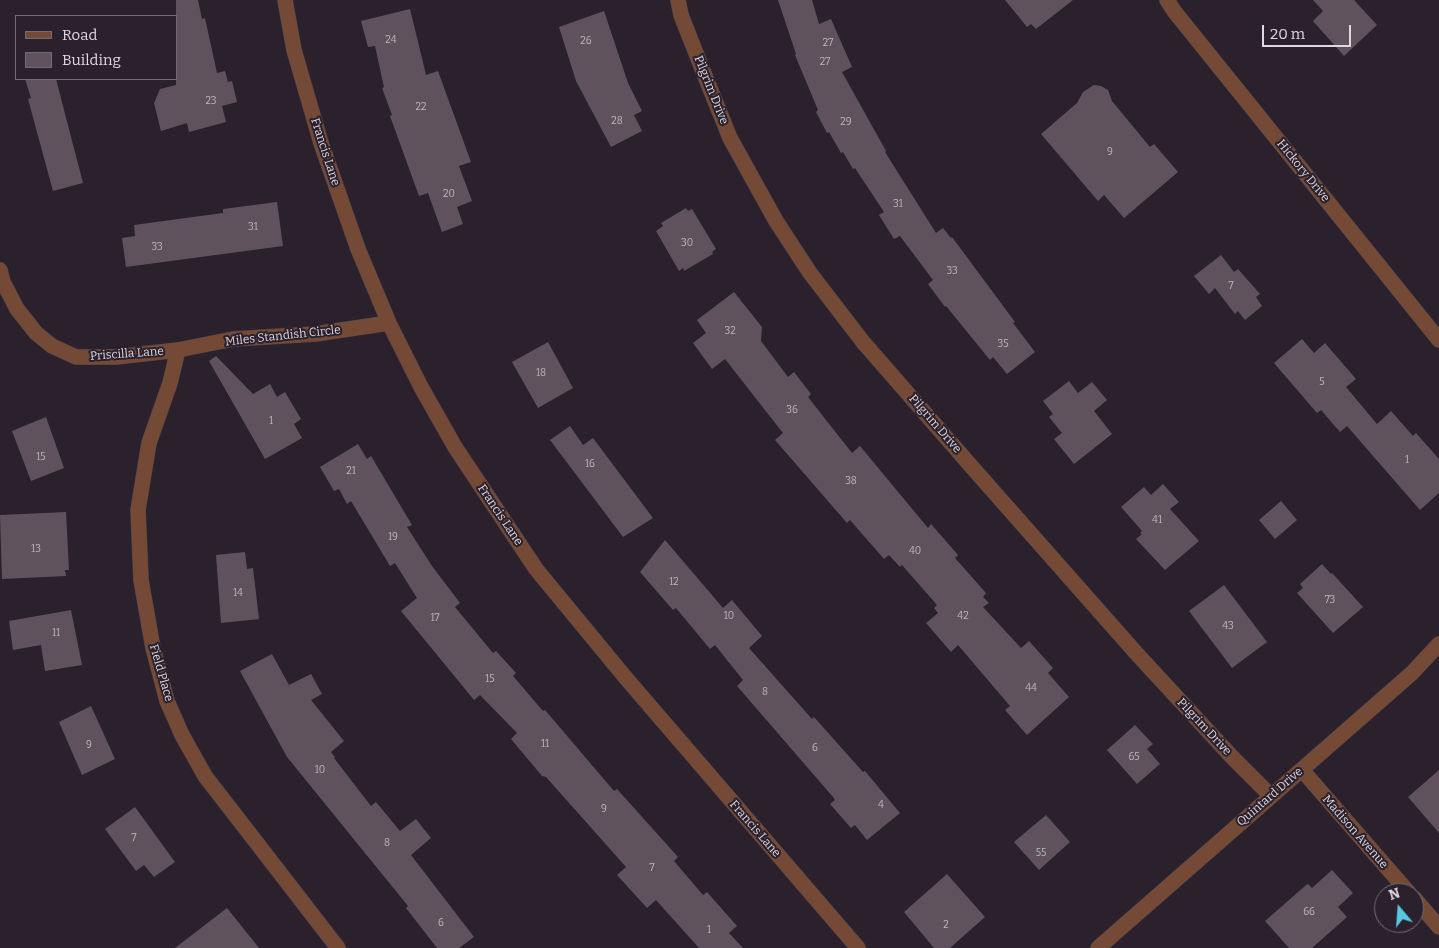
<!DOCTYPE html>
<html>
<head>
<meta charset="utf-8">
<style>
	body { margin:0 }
	#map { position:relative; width:1439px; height:948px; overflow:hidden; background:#2a212d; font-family:Bitter,serif }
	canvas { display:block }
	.legend { position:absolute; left:15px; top:15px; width:162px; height:65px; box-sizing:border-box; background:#2a212d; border:1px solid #726a75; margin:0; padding:6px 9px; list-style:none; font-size:15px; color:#ded8e0 }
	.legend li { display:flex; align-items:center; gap:10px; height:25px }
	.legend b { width:25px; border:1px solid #726a75 }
	.north { position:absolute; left:1374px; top:883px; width:50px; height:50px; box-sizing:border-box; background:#2a212d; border:1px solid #726a75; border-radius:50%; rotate:342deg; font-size:14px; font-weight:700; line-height:20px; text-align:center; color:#ded8e0 }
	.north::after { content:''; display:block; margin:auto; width:18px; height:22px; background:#58c9e3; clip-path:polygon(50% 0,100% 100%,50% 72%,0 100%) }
	.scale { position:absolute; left:1262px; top:25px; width:89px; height:22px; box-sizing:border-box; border:2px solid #ded8e0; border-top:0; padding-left:6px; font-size:15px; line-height:18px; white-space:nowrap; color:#ded8e0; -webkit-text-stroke:4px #2a212d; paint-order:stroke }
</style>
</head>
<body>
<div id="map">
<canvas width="1439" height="948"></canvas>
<ul class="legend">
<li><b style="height:6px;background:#744a37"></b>Road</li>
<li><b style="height:14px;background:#60525d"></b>Building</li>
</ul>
<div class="north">N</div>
<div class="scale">20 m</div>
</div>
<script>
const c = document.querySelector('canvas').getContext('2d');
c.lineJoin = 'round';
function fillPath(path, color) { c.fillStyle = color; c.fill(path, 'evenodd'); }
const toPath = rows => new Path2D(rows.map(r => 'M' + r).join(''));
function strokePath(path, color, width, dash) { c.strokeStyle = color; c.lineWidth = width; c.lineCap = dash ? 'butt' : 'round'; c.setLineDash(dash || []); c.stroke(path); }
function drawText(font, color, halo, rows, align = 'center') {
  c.font = font + ' Bitter,serif'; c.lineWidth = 4; c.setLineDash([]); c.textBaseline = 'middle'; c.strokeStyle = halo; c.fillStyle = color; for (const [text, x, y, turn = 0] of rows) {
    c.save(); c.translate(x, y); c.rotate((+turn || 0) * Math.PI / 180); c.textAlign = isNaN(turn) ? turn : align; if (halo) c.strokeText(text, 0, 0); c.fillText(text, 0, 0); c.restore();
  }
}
fillPath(toPath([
	[176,0,198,0,202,19,205,18,217,73,225,71,228,82,232,81,237,102,222,106,226,122,189,132,187,123,161,131,154,103,160,89,176,85],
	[778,0,812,0,819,24,831,19,852,67,842,72,886,151,885,152,936,233,943,228,951,238,952,237,1015,322,1013,323,1035,352,1007,374,993,357,990,360,946,306,945,307,928,284,933,280,900,236,894,239,879,215,884,212,855,168,853,169,843,152,841,153,829,132,827,133,816,112,818,110,795,55,796,54],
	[1005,0,1073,0,1036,29,1031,24,1027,27],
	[1313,0,1354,0,1377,25,1344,56,1313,21,1323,11],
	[410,9,426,75,438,71,471,162,459,166,472,201,457,207,463,224,442,232,428,193,419,196,390,116,392,115,382,88,384,87,375,46,368,47,361,21],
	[604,11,628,83,642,111,634,115,642,131,611,147,576,81,559,27],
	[25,79,56,79,83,183,53,191,28,99,31,98],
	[1094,85,1101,86,1108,90,1112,101,1150,147,1154,144,1178,172,1124,218,1104,195,1098,201,1041,134,1077,103,1083,92],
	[277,202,283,246,126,267,122,238,135,236,134,225,223,213,223,209],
	[686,208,688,211,692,209,716,249,712,252,713,254,684,271,683,268,679,271,656,231,663,226,661,223],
	[1221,255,1234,272,1238,269,1260,294,1256,297,1262,306,1245,320,1238,311,1235,314,1215,288,1209,294,1194,276],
	[734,292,762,327,761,341,788,377,794,372,811,394,808,397,852,453,860,446,928,528,931,524,958,555,955,558,986,593,983,597,989,603,983,607,1021,648,1029,641,1053,668,1048,673,1069,697,1027,735,1005,710,1010,706,958,645,951,652,926,623,938,613,934,608,937,605,902,565,900,567,889,555,884,559,850,520,847,523,775,440,783,433,725,359,712,369,693,343,706,333,697,320],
	[1302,339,1314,353,1325,343,1356,379,1346,387,1377,424,1391,411,1413,436,1416,433,1439,459,1439,493,1420,510,1347,426,1340,432,1321,410,1317,413,1274,363],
	[548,342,573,388,538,408,512,362],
	[216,356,253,394,270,384,277,397,285,392,301,419,294,424,302,438,265,459,209,361],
	[1069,381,1078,393,1092,382,1107,400,1094,411,1112,434,1074,464,1054,439,1062,433,1049,417,1053,414,1043,401],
	[46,417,64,468,31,481,12,431],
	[570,426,583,445,593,438,653,518,623,537,550,440],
	[358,444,367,459,371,456,412,525,407,527,432,566,460,603,455,607,493,653,496,651,516,673,513,676,543,711,545,710,614,791,617,789,678,857,674,861,703,895,707,892,737,926,729,933,743,948,699,948,656,900,647,908,617,875,626,867,546,777,542,776,511,739,517,733,480,695,474,700,401,611,417,598,395,563,390,566,351,501,347,504,339,489,334,491,320,467],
	[1163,484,1179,502,1170,509,1199,541,1165,570,1136,539,1142,534,1140,533,1142,531,1121,507,1144,487,1151,495],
	[1281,501,1297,520,1275,539,1259,520],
	[66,512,69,570,65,570,66,576,2,579,0,515],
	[665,540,723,608,732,600,762,636,749,648,812,719,814,717,863,772,865,771,900,813,867,840,855,825,851,828,830,804,835,800,833,797,737,686,743,680,715,645,710,649,676,608,673,610,640,572],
	[245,552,247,569,253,568,259,619,221,623,216,555],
	[1322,564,1331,574,1332,573,1363,607,1333,633,1297,593,1303,588,1300,584],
	[1224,585,1267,642,1232,668,1189,611],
	[71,610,82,665,45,671,41,645,13,650,9,621],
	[272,654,289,685,311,674,322,694,311,700,344,741,331,752,335,757,334,758,371,806,376,802,400,831,416,819,431,838,411,855,474,937,459,948,437,948,406,908,408,906,287,757,240,671],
	[91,706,115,759,82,775,59,722],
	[1135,725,1153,744,1147,749,1160,764,1137,784,1107,750],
	[1439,770,1439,833,1408,797],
	[135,807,175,862,154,877,144,865,136,871,105,829],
	[1046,815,1070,842,1039,870,1014,842],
	[1332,870,1353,893,1338,907,1347,917,1312,948,1289,948,1265,921,1305,886,1308,884,1312,888],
	[947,874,985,917,950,948,934,948,904,912],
	[227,908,259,948,175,948]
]), '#60525d');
const street = toPath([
	[285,0,294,50,321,143,358,249,389,323,421,387,455,447,536,569,625,677,858,948],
	[678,0,681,15,703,71,730,138,776,221,810,273,863,342,971,466,1137,654,1232,757,1271,796],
	[1167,0,1174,11,1439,340],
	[0,270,3,282,17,309,36,333,52,346,76,357,116,357,178,350,233,339,315,334,389,323],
	[178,350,170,383,149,443,138,510,141,580,153,648,167,701,182,735,205,776,338,948],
	[1302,770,1409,893],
	[1414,898,1439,927],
	[1098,948,1412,673,1439,644]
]);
strokePath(street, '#473e4a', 16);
strokePath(street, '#744a37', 15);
drawText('10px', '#beb6bf', null, [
	["24",391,40],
	["26",586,41],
	["27",828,43],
	["27",825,62],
	["23",211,101],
	["22",421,107],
	["28",617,121],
	["29",846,122],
	["9",1110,152],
	["20",449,194],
	["31",898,204],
	["31",253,227],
	["30",687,243],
	["33",157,247],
	["33",952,271],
	["7",1231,286],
	["32",730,331],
	["35",1003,344],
	["18",541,373],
	["5",1322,382],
	["36",792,410],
	["1",271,421],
	["15",41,457],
	["1",1407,460],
	["16",590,464],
	["21",351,471],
	["38",851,481],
	["41",1157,520],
	["19",393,537],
	["13",36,549],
	["40",915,551],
	["12",674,582],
	["14",238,593],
	["73",1330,600],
	["10",729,616],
	["42",963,616],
	["17",435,618],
	["43",1228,626],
	["11",56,633],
	["15",490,679],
	["44",1031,688],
	["8",765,692],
	["11",545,744],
	["9",89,745],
	["6",815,748],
	["65",1134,757],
	["10",320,770],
	["4",881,805],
	["9",604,809],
	["7",134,838],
	["8",387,843],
	["55",1041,853],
	["7",652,868],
	["66",1309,912],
	["6",441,923],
	["2",946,925],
	["1",709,930]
]);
drawText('12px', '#ded8e0', '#2a212d', [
	["Pilgrim Drive",711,90,68],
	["Francis Lane",325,152,72],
	["Hickory Drive",1303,171,51],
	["Miles Standish Circle",283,336,-6],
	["Priscilla Lane",127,354,-4],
	["Pilgrim Drive",935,424,49],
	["Francis Lane",500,515,56],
	["Field Place",161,673,74],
	["Pilgrim Drive",1204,727,47],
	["Quintard Drive",1270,797,-41],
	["Francis Lane",755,829,49],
	["Madison Avenue",1355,832,49]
]);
</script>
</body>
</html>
